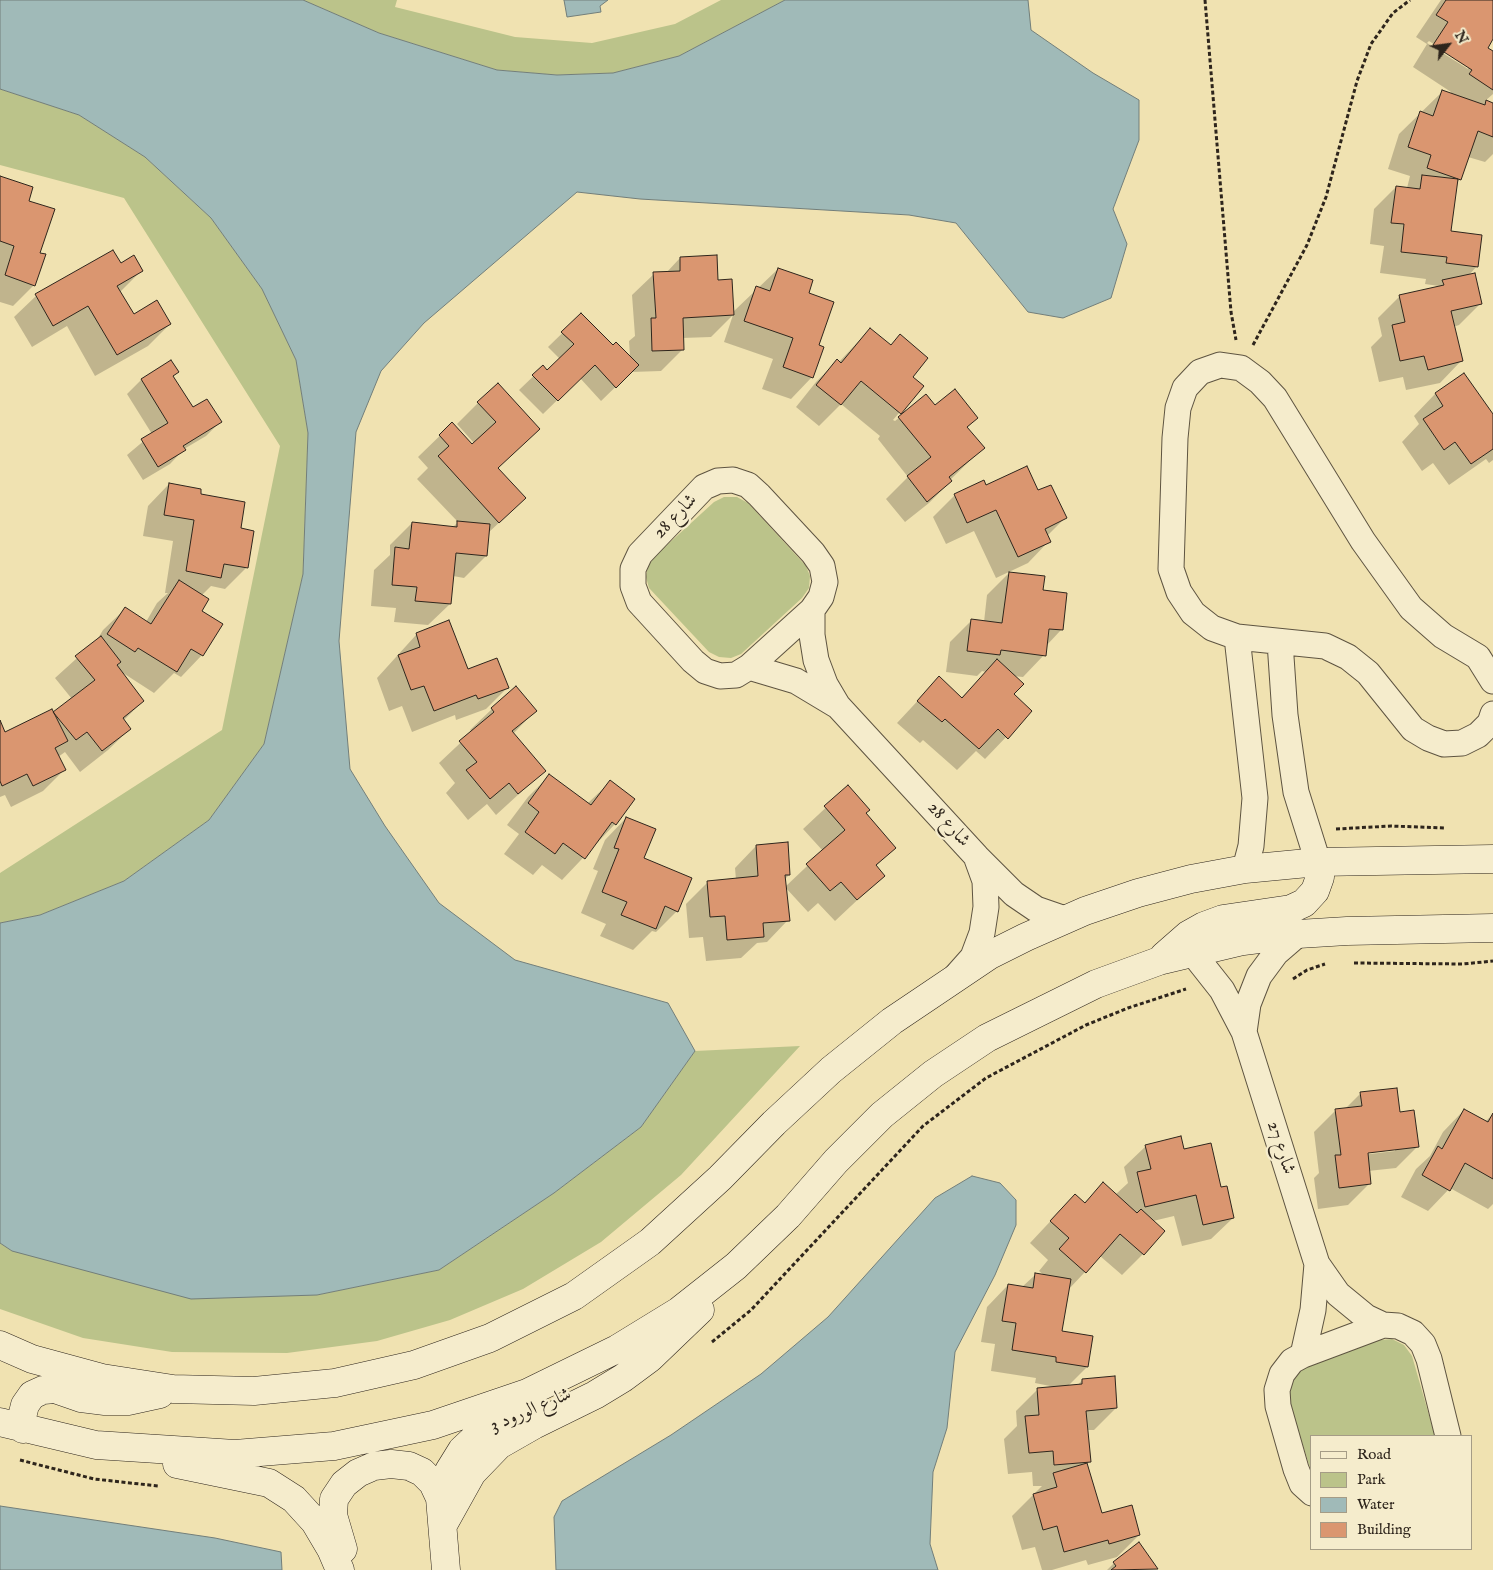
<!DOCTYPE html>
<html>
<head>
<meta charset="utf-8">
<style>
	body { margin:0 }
	#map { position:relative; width:1493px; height:1570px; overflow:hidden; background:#f0e2b1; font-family:"IM FELL English",serif }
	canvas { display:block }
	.legend { position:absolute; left:1310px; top:1435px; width:162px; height:115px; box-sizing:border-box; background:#f5eccc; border:1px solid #a59c86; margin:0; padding:6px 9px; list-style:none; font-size:15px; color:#2e251c }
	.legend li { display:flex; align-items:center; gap:10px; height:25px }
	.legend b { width:25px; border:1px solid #a59c86 }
	.north { position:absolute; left:1423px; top:20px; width:50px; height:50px; -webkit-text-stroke:4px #f5eccc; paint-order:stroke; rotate:60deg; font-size:14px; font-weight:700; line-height:20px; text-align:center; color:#2e251c }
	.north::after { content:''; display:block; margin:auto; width:18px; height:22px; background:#2e251c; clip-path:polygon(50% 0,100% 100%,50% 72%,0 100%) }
</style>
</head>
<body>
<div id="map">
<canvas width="1493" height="1570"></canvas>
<ul class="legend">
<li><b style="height:6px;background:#f5eccc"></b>Road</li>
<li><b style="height:14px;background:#bbc38a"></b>Park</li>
<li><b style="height:14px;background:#a0bab8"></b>Water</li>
<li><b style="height:14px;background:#da9670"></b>Building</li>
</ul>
<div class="north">N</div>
</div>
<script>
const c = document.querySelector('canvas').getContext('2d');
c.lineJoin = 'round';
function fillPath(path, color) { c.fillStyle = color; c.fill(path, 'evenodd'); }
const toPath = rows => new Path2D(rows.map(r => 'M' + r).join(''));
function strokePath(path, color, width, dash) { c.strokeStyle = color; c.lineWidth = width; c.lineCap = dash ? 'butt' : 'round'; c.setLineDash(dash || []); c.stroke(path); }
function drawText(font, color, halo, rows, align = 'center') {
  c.font = font + ' "IM FELL English",Amiri,serif'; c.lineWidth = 4.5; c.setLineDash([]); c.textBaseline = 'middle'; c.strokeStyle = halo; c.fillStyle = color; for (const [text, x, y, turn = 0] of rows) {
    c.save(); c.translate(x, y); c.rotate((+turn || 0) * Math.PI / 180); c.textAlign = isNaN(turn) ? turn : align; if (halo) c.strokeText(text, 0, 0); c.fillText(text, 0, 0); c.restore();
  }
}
fillPath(toPath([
	[303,0,397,0,395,7,515,37,592,43,675,24,721,0,785,0,679,56,613,73,557,75,497,70,379,33],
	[0,89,79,115,145,157,211,218,262,289,296,360,308,433,303,574,264,744,209,820,124,881,40,915,0,923,0,873,222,730,280,446,124,198,0,165],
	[724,497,737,497,748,503,806,566,810,576,809,588,802,598,741,654,731,658,719,657,709,652,649,588,646,577,648,566,655,556,714,502],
	[800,1046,681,1175,601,1242,523,1289,450,1320,377,1341,287,1353,172,1352,83,1338,0,1309,0,1243,12,1251,317,1295,439,1270,554,1193,641,1127,695,1051],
	[1392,1339,1404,1345,1412,1356,1435,1436,1312,1436,1312,1474,1285,1389,1305,1362,1380,1340]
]), '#bbc38a');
const water = toPath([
	[0,0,303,0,379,33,497,70,557,75,613,73,679,56,785,0,1028,0,1031,30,1093,73,1139,100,1139,140,1113,209,1127,244,1111,298,1063,318,1028,312,956,223,909,215,640,199,577,192,424,323,381,371,356,432,339,641,350,769,385,826,439,903,515,960,668,1003,695,1051,641,1127,554,1193,439,1270,317,1295,191,1299,12,1251,0,1243,0,923,40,915,124,881,209,820,264,744,303,574,308,433,296,360,262,289,211,218,145,157,79,115,0,89,0,0],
	[564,0,608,0,600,6,601,12,567,17,564,0],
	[972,1176,1000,1183,1016,1200,1016,1225,995,1275,955,1352,947,1428,933,1472,930,1544,938,1570,556,1570,554,1517,562,1501,671,1435,761,1374,828,1317,935,1198,972,1176],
	[0,1506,215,1538,281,1552,282,1570,0,1570,0,1506]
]);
fillPath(water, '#a0bab8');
strokePath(water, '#727e7a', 1);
fillPath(toPath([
	[1441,0,1493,0,1493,37,1486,48,1493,53,1493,94,1485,101,1493,104,1493,154,1485,162,1468,157,1460,179,1456,184,1450,232,1477,266,1468,276,1480,304,1459,325,1453,327,1461,361,1440,383,1406,390,1403,377,1379,382,1371,347,1382,336,1378,318,1400,296,1439,286,1425,284,1426,279,1380,273,1384,246,1370,244,1374,209,1396,187,1407,188,1410,176,1388,169,1399,134,1442,92,1450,94,1451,92,1413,67,1427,44,1416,37],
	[1429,41,1468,66,1468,69,1427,43],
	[0,177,28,202,39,253,34,285,13,306,0,302],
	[680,258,717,282,733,312,778,269,807,294,817,346,812,377,791,399,762,389,773,359,724,342,733,315,711,337,682,338,683,349,661,371,631,372,601,401,580,378,543,414,519,390,543,367,546,372,560,359,548,347,581,315,613,347,630,357,629,341,635,336,632,295,654,274,666,273],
	[120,264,141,271,120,292,133,316,170,324,148,346,95,376,67,326,32,347,14,317,36,296],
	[870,329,911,377,922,386,893,420,895,421,926,396,935,407,977,418,967,428,983,448,950,480,951,481,929,503,905,522,886,499,908,477,878,439,880,436,841,404,819,426,796,407,816,382,837,361,839,362],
	[171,362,177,372,173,377,193,409,220,422,206,436,184,449,170,464,143,480,127,455,152,434,127,394,141,380],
	[1464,374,1493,416,1493,460,1489,463,1486,459,1449,485,1433,463,1422,471,1402,442,1419,424,1414,416,1435,394],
	[478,403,539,429,497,469,503,519,488,533,486,556,464,578,453,576,450,604,428,625,394,622,396,608,371,606,374,570,390,555,390,545,412,523,453,527,458,522,417,479,428,468,418,457,452,424,472,446,474,443,457,424],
	[169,484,199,495,239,529,247,567,225,589,211,586,201,596,200,612,202,655,181,677,174,673,154,693,120,671,143,701,124,720,130,729,108,750,80,772,65,752,58,757,64,770,43,791,11,807,5,795,0,797,0,723,5,733,53,714,72,699,55,678,97,640,103,630,125,609,146,622,157,603,168,593,165,593,173,541,143,536,148,506],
	[985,487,1038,492,1065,518,1047,536,1049,541,1028,563,996,578,974,531,946,544,933,517,955,495],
	[1009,573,1042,591,1061,630,1046,646,1044,655,1023,677,1013,676,1013,695,1031,711,985,759,976,751,957,770,923,740,920,743,897,723,939,678,961,698,986,672,982,671,977,676,946,672,950,642,972,620,984,622,987,595],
	[448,622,467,671,507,688,486,709,456,720,455,715,412,732,402,706,389,711,377,678,416,635],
	[492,709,535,711,513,734,544,771,496,815,487,804,468,820,446,793,455,783,439,763,472,732,470,730],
	[549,776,587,804,610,782,634,800,615,824,562,880,542,865,533,875,504,854,519,834,507,825,528,797],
	[848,787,865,813,895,848,875,867,883,876,835,921,818,903,808,912,785,887,823,851,803,829],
	[626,818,642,859,677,911,656,932,652,931,633,950,600,936,606,924,581,913,598,871,593,869,605,840],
	[756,846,789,875,785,879,788,920,767,942,757,943,741,958,706,961,703,937,689,938,686,904,708,882,736,880,735,868],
	[1361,1093,1399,1114,1418,1146,1396,1168,1368,1171,1370,1183,1348,1205,1318,1209,1314,1178,1319,1173,1314,1132,1336,1110,1345,1109],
	[1395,1148,1395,1151,1362,1155,1361,1152],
	[1464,1110,1485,1122,1493,1114,1493,1204,1488,1209,1450,1188,1428,1211,1401,1197,1416,1169,1430,1156,1443,1132],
	[1146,1146,1184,1151,1220,1188,1233,1218,1211,1239,1182,1246,1174,1216,1153,1221,1143,1254,1122,1275,1100,1256,1068,1290,1061,1332,1087,1367,1068,1386,1077,1386,1082,1380,1116,1408,1094,1430,1087,1430,1089,1462,1086,1465,1101,1515,1139,1535,1117,1557,1088,1565,1086,1560,1052,1570,1042,1570,1035,1547,1022,1550,1012,1516,1042,1486,1033,1486,1032,1472,1008,1474,1004,1439,1017,1426,1016,1411,1038,1389,1055,1387,1035,1383,1036,1378,991,1371,995,1344,981,1342,987,1307,1008,1285,1022,1287,1035,1275,1045,1276,1039,1271,1048,1260,1030,1243,1075,1195,1084,1203,1103,1184,1115,1195,1128,1183,1124,1167],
	[1114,1563,1157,1568,1107,1570]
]), '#0003');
const building = toPath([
	[1446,0,1493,0,1493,39,1488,48,1493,51,1493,90,1469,74,1472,70,1433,45,1448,22,1436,15,1446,0],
	[1442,90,1485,105,1486,100,1493,103,1493,137,1478,131,1461,180,1427,168,1431,155,1408,147,1420,111,1433,116,1442,90],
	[1422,175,1458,179,1451,231,1482,235,1478,267,1446,263,1447,257,1401,252,1404,224,1391,223,1396,186,1420,189,1422,175],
	[0,176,33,187,29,201,55,209,40,253,46,254,35,286,5,275,14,246,0,241,0,176],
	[113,250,121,263,134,255,143,271,117,286,134,314,157,300,171,324,117,355,88,306,53,326,35,294,113,250],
	[717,255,718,280,732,279,734,315,683,318,684,350,652,351,651,318,656,318,653,272,680,271,680,257,717,255],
	[778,268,813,280,809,293,834,302,819,345,824,347,813,378,783,367,793,338,744,321,756,286,770,291,778,268],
	[1475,273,1482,304,1451,311,1463,361,1428,370,1424,356,1400,361,1392,325,1405,322,1399,295,1444,285,1442,280,1475,273],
	[581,313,613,345,616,342,639,365,616,388,595,365,558,401,532,375,543,365,547,370,574,344,561,332,581,313],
	[870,328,891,345,900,334,928,358,913,377,924,386,901,414,861,381,841,405,816,385,837,359,841,363,870,328],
	[171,360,179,372,173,376,193,407,207,399,222,422,183,446,186,450,158,467,141,439,168,423,141,379,171,360],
	[1464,373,1493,414,1493,449,1471,464,1455,442,1444,450,1423,419,1443,406,1435,393,1464,373],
	[498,383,540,429,498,468,526,498,499,523,438,456,449,446,439,435,452,422,472,444,496,422,477,402,498,383],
	[955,389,978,418,967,427,985,448,949,477,952,481,927,502,907,476,931,457,898,417,926,394,935,405,955,389],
	[1027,466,1038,490,1051,485,1067,518,1045,529,1051,542,1018,557,996,510,967,523,954,494,984,480,986,485,1027,466],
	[169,483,201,489,201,494,245,502,241,528,254,531,248,568,224,564,221,578,186,571,194,520,164,515,169,483],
	[457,521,490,524,487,556,456,553,451,604,415,601,417,587,392,585,395,547,409,549,412,522,457,527,457,521],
	[1009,572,1045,576,1043,590,1067,593,1063,630,1049,629,1046,656,1001,650,1000,655,967,651,971,619,1002,623,1009,572],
	[179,580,209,599,202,611,223,624,203,656,191,649,177,672,138,648,135,652,107,634,125,607,151,624,179,580],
	[449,620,468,669,497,658,509,688,478,699,476,695,434,711,424,686,411,690,398,655,420,647,416,633,449,620],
	[101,636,121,662,117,665,144,701,123,718,131,729,102,751,87,732,76,740,53,712,95,680,75,656,101,636],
	[997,659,1024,684,1014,694,1032,711,1008,739,998,729,979,749,945,719,942,722,917,701,939,676,962,698,997,659],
	[516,686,537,711,512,731,546,771,518,794,509,783,490,799,466,770,477,762,459,741,494,712,491,708,516,686],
	[52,709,68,741,55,748,66,770,33,786,27,774,2,786,0,781,0,720,5,732,52,709],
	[549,774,591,805,610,780,635,799,616,825,612,822,585,859,563,843,555,854,525,832,539,812,528,803,549,774],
	[848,785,870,810,866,813,896,848,876,865,885,876,857,900,841,882,830,891,806,864,845,830,824,806,848,785],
	[626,817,656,829,644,858,692,878,678,912,665,906,656,929,621,915,627,902,602,892,619,849,614,848,626,817],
	[788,842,790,875,785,875,790,921,763,923,764,937,727,940,725,916,710,917,707,881,758,876,756,845,788,842],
	[1397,1088,1400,1112,1414,1110,1419,1147,1368,1153,1371,1184,1339,1188,1335,1155,1341,1155,1335,1109,1362,1106,1360,1092,1397,1088],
	[1464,1109,1488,1122,1493,1113,1493,1179,1465,1163,1450,1191,1422,1175,1438,1146,1442,1149,1464,1109],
	[1181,1136,1184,1149,1211,1143,1221,1187,1227,1186,1234,1218,1203,1225,1196,1195,1145,1207,1137,1172,1151,1169,1145,1145,1181,1136],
	[1103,1182,1137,1213,1141,1209,1165,1231,1144,1255,1120,1234,1086,1273,1059,1249,1069,1238,1050,1221,1075,1194,1085,1203,1103,1182],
	[1035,1273,1071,1279,1062,1331,1093,1336,1088,1367,1056,1362,1056,1357,1012,1350,1016,1323,1002,1321,1008,1284,1033,1288,1035,1273],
	[1115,1376,1117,1408,1086,1411,1091,1462,1054,1465,1053,1451,1029,1453,1025,1416,1039,1415,1037,1388,1082,1384,1082,1379,1115,1376],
	[1087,1463,1102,1513,1132,1505,1140,1535,1109,1544,1108,1540,1064,1552,1057,1526,1043,1530,1033,1494,1057,1487,1053,1473,1087,1463],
	[1139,1542,1158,1569,1111,1570,1116,1566,1113,1562,1139,1542]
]);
fillPath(building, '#da9670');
strokePath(building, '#2e251c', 1);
const street = toPath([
	[733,480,748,485,759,495,813,553,822,566,825,582,821,597,812,610,749,667,736,675,720,676,705,671,693,661,639,602,633,586,633,569,640,554,704,487,718,481,733,480],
	[812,610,812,635,816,660,825,684,838,706,977,857,1014,894,1036,909,1065,919],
	[1237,637,1255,798,1251,846,1245,869],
	[1280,642,1285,715,1296,792,1318,862],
	[749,667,796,681,836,705],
	[1493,681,1478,657,1443,636,1411,608,1363,541,1275,398,1260,382,1241,368,1220,365,1200,372,1185,388,1178,408,1175,438,1171,569,1179,592,1193,613,1212,628,1237,637,1325,646,1348,657,1368,673,1413,729,1428,738,1444,744,1462,743,1478,735,1490,723,1493,714],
	[1192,952,1222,990,1244,1032,1317,1264,1338,1294,1366,1317,1383,1325],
	[957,975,973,957,982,933,986,907,985,881,977,859],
	[1244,1032,1248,1004,1259,976,1276,953,1298,934],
	[1303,1355,1313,1310,1317,1264],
	[1312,1493,1302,1484,1296,1469,1278,1406,1277,1390,1282,1374,1292,1361,1303,1355,1383,1325,1398,1326,1413,1333,1423,1344,1429,1359,1448,1436]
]);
const secondary = toPath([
	[1164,956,1188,935,1204,926,1223,919,1291,909,1304,903,1315,891,1320,877,1318,862],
	[0,1345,32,1359,102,1378,173,1389,254,1391,335,1383,414,1365,490,1338,574,1296,650,1242,720,1178,774,1123,831,1070,892,1021,990,955,1026,937,1085,911,1138,893,1191,879,1245,869,1318,862,1493,859],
	[0,1422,96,1445,235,1454,334,1446,433,1425,527,1393,617,1349,679,1311,736,1266,788,1216,836,1161,882,1115,933,1074,987,1038,1096,984,1159,961,1243,941,1298,934,1347,931,1493,928],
	[23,1429,22,1417,25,1405,32,1395,43,1390,55,1389,81,1398,105,1401,128,1401,160,1394],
	[177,1464,269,1483,294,1499,315,1522,331,1549,340,1570],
	[443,1525,472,1473,499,1445,534,1425,595,1395,623,1378,650,1358,700,1310],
	[343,1549,333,1515,334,1499,344,1484,358,1473,374,1466,391,1464,409,1466,422,1472,433,1483,440,1498],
	[446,1570,440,1498,449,1471,462,1450,479,1434,501,1421,530,1409]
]);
strokePath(street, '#5e5441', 27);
strokePath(secondary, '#2e251c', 29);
strokePath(toPath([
	[1205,0,1231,312,1236,340],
	[1253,345,1307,245,1326,197,1357,81,1371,44,1393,13,1410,0],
	[1336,829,1391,826,1444,828],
	[1354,963,1463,964,1493,961],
	[1293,979,1307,970,1325,964],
	[712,1342,751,1310,923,1126,986,1078,1086,1025,1128,1008,1186,989],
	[20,1460,94,1479,158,1486]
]), '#2e251c', 3, [4, 2.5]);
strokePath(street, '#f5eccc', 25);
strokePath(secondary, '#f5eccc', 28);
drawText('19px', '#2e251c', '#f5eccc', [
	["شارع 28",676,517,-46],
	["شارع 28",948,825,48],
	["شارع 27",1280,1148,72],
	["شارع الورود 3",531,1411,-23]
]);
</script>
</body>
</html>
